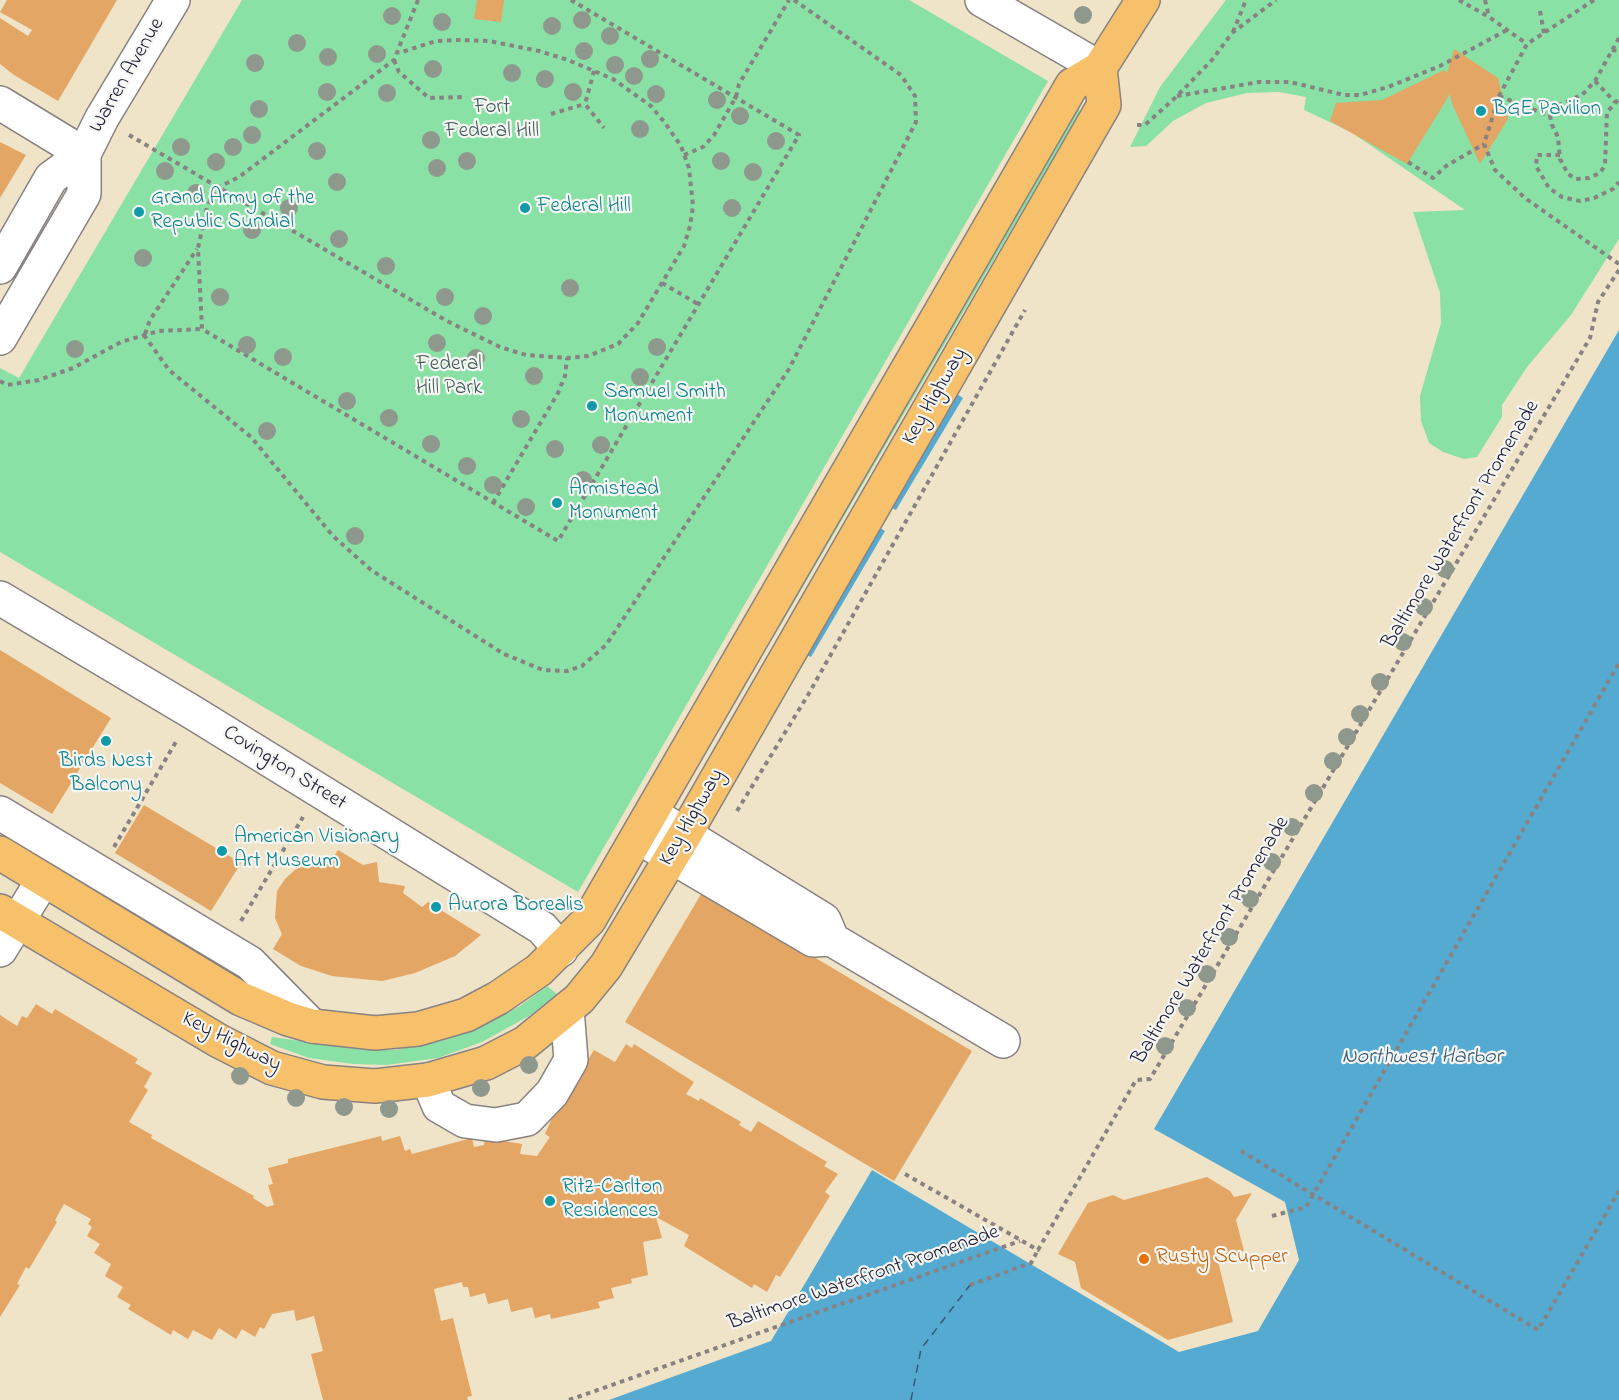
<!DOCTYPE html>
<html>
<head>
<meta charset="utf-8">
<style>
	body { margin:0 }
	canvas { display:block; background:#efe3c8 }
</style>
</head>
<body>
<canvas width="1619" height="1400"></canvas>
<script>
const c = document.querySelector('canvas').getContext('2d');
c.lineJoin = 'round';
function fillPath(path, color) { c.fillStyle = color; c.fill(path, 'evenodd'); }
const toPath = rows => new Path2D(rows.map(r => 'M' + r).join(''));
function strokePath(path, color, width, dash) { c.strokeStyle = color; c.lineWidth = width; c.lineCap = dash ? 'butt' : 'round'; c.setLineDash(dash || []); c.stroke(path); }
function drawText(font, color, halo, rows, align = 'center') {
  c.font = font + ' "Indie Flower",sans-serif'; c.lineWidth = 4.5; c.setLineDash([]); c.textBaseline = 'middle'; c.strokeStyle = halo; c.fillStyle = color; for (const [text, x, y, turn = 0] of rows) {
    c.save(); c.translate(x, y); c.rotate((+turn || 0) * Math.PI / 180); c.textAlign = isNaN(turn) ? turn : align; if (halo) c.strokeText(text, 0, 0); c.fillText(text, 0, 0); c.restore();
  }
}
fillPath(toPath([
	[242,0,909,0,1048,81,578,892,0,552,0,368,19,378],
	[1226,0,1619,0,1619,239,1571,315,1527,367,1502,405,1502,417,1477,457,1464,459,1443,452,1429,443,1421,421,1420,396,1441,323,1440,293,1413,212,1465,210,1351,132,1304,110,1306,97,1279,92,1247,93,1206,103,1173,121,1146,146,1130,147,1160,87],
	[1076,108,1079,108,1080,112,780,626,779,623],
	[547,986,557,994,529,1016,482,1042,438,1058,387,1065,353,1064,309,1058,270,1044,272,1037,364,1050,395,1050,445,1040,487,1024,520,1006]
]), '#89e1a6');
fillPath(toPath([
	[1619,330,1619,1400,609,1400,771,1341,872,1170,1179,1352,1258,1331,1299,1260,1285,1202,1154,1129],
	[955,393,963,398,896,510,888,506],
	[877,526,885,531,811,657,804,654]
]), '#55aad1');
strokePath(toPath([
	[911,1400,921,1349,970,1285]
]), '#365877', 1.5, [8, 6]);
fillPath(toPath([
	[7,0,117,0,58,101,14,75,0,64,0,18,28,36,32,30,0,12],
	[477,0,504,0,501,22,474,19],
	[1454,49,1498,78,1508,119,1480,164,1452,104,1450,94,1407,164,1330,121,1336,103,1382,100,1444,70,1447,73],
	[0,142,26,155,0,198],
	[0,650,111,718,52,814,0,783],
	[144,805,241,863,211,911,115,853],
	[338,850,363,865,377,862,379,882,405,886,403,893,422,907,428,902,481,935,455,956,415,973,382,981,332,976,301,966,273,949,282,934,275,918,277,891,285,879,296,869,310,864,329,864],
	[703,891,972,1051,894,1181,625,1022],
	[36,1004,52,1014,55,1009,138,1059,135,1063,152,1073,144,1087,148,1090,129,1122,152,1135,151,1138,254,1196,253,1198,267,1207,274,1205,268,1185,273,1184,268,1168,288,1163,288,1159,381,1136,382,1141,400,1136,405,1151,410,1149,412,1154,472,1138,474,1147,484,1145,485,1138,522,1144,520,1154,537,1156,550,1137,545,1134,553,1116,594,1050,615,1062,626,1044,632,1048,634,1044,694,1082,686,1094,699,1101,700,1098,741,1122,739,1125,751,1132,758,1121,827,1162,824,1166,838,1174,825,1192,830,1196,780,1277,776,1275,767,1292,754,1284,752,1288,684,1246,689,1235,656,1217,662,1238,643,1242,648,1275,631,1279,632,1283,611,1288,614,1298,598,1302,600,1308,551,1319,550,1314,535,1318,532,1307,511,1312,508,1299,488,1304,485,1293,470,1297,468,1287,463,1287,462,1282,434,1289,441,1321,453,1318,472,1396,467,1397,468,1400,323,1400,311,1354,323,1351,314,1316,296,1321,294,1310,272,1314,264,1329,260,1327,255,1337,242,1329,236,1339,219,1328,212,1340,193,1330,188,1339,173,1330,171,1335,128,1309,131,1305,117,1297,123,1287,105,1276,111,1264,94,1253,100,1244,87,1236,92,1227,88,1224,91,1219,64,1204,55,1220,57,1222,29,1269,26,1267,17,1284,20,1285,0,1317,0,1015,17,1026,22,1016,27,1018],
	[1207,1177,1230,1191,1234,1197,1252,1193,1236,1220,1244,1251,1217,1257,1233,1322,1168,1340,1081,1288,1075,1262,1058,1254,1088,1203,1113,1195,1124,1200]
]), '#e3a664');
const minor = toPath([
	[982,0,1100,68],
	[0,103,84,154],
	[0,267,51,178,84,154],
	[0,338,84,194,84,154,102,118,173,0],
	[0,598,192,712,542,928,561,950],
	[0,813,250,963,312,1026],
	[652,814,824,920,830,934],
	[638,837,813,940,831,939,1003,1041],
	[0,950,43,880],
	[428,1080,439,1106,465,1121,496,1125,527,1119,552,1093,571,1060,567,1009]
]);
const major = toPath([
	[0,853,241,999,288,1019,312,1026,375,1033,418,1029,466,1015,498,998,539,970,589,920,1072,85,1100,68,1143,0],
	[0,911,219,1041,272,1068,323,1082,375,1086,428,1080,486,1063,525,1043,579,999,606,966,684,836,1104,105,1100,68]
]);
strokePath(minor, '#888282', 36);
strokePath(major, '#888282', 36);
strokePath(toPath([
	[418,0,394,60,239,177,217,188,207,207,198,248,202,329,558,541,799,135,571,0],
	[1459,0,1489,17,1527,44],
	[1485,0,1489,17],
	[1594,0,1527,44,1499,96,1484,144,1495,170,1525,198,1619,264],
	[1540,11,1544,33],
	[1233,32,1246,0],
	[1619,38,1595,81,1582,95,1554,107,1550,116,1552,125,1558,137,1560,159,1568,174,1576,179,1589,178,1600,173,1605,165,1607,112,1619,99],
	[1612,50,1619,51],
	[394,60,399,72,429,98,462,97],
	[594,71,585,104,604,128],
	[1595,81,1615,102],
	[1177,96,1259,82,1290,82,1344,95,1360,95,1388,87,1440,66,1507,30],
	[1499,96,1550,116],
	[551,114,585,104],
	[1137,125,1145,125,1177,96,1212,60,1232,33,1276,0],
	[129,135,447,321,500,347,526,355,567,358,588,356,618,344,638,323,684,246,690,226,693,206,689,168,681,146,665,123,651,106,613,79,568,60,539,51,489,41,458,40,436,41,399,53],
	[684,155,703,147,714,135,736,97,739,84,789,0],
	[1560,155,1537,155,1536,166,1549,188,1562,197,1580,201,1594,198,1613,189,1619,182],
	[1408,162,1433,178,1446,166,1484,144],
	[662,283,698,304],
	[145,334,150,320,197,249],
	[144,335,169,370,251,437,333,536,371,570,504,654,543,670,567,671,582,666,606,645,789,369,916,122,915,96,901,75,794,0],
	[0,381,7,385,39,380,73,368,121,342,159,331,202,329],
	[493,503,558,393,565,376,567,358],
	[737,811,808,695,1025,310],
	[114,847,177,740],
	[241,921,303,817],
	[1241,1151,1538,1330,1619,1191],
	[905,1174,1038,1250,1136,1080,1150,1079,1590,338,1598,302,1619,270],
	[1272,1216,1306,1207,1619,663],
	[970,1285,1031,1263,1038,1250],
	[569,1400,1020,1241]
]), '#888282', 4, [4.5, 4.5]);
strokePath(minor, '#fff', 33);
strokePath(major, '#f7c06b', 33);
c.fillStyle = '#8f988c';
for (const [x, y] of [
	[1083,15],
	[392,16],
	[582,20],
	[442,22],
	[552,26],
	[610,36],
	[297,43],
	[584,51],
	[377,54],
	[328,57],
	[650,59],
	[255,63],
	[615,65],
	[433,69],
	[512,73],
	[634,76],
	[545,79],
	[327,92],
	[573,92],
	[387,93],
	[656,94],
	[717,100],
	[259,109],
	[740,116],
	[640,129],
	[252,135],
	[431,140],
	[776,141],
	[181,147],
	[233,147],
	[317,151],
	[467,161],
	[721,161],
	[216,162],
	[437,168],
	[165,171],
	[753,172],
	[337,182],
	[196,193],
	[289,208],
	[732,208],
	[252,230],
	[339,239],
	[143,258],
	[386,266],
	[570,288],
	[220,297],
	[445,297],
	[483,316],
	[437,343],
	[247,345],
	[657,347],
	[75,349],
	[283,357],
	[476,358],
	[534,376],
	[640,377],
	[347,401],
	[389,418],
	[521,419],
	[267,431],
	[431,444],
	[601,445],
	[555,449],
	[467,466],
	[583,480],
	[493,485],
	[526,507],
	[355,536],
	[1445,569],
	[1424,607],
	[1403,642],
	[1380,682],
	[1360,714],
	[1347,737],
	[1333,761],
	[1314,793],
	[1292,827],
	[1272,862],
	[1250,899],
	[1229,937],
	[1207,974],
	[1187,1008],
	[1165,1046],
	[529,1065],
	[240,1076],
	[481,1088],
	[296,1098],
	[344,1107],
	[389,1109]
]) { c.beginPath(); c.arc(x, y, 9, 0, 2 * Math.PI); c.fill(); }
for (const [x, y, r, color] of [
	[1481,111,6,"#0f9aa8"],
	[525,208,6,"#0f9aa8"],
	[139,212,6,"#0f9aa8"],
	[592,406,6,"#0f9aa8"],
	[557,503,6,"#0f9aa8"],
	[106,741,6,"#0f9aa8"],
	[222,851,6,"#0f9aa8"],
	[436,907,6,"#0f9aa8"],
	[550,1201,6,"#0f9aa8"],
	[1144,1259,6,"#e8710a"]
]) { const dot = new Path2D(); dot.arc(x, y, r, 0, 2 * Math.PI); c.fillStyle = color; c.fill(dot); strokePath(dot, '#f6f6f2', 2); }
drawText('21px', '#22223b', '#f6f6f2', [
	["Warren Avenue",128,76,-60],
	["Key Highway",936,397,-60],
	["Baltimore Waterfront Promenade",1462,525,-59],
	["Covington Street",284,769,32],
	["Key Highway",693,818,-60],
	["Baltimore Waterfront Promenade",1212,941,-59],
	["Key Highway",231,1043,27],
	["Baltimore Waterfront Promenade",864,1279,-19]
]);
drawText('21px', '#415b5b', '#f6f6f2', [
	["Fort",492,109],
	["Federal Hill",492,133],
	["Federal",449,366],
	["Hill Park",449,390]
]);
drawText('21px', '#0d838f', '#f6f6f2', [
	["BGE Pavilion",1493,111],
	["Grand Army of the",151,200],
	["Republic Sundial",151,224],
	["Federal Hill",537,208],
	["Samuel Smith",604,394],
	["Monument",604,418],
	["Armistead",569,491],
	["Monument",569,515],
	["Birds Nest",106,763,"center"],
	["Balcony",106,787,"center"],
	["American Visionary",234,839],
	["Art Museum",234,863],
	["Aurora Borealis",448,907],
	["Ritz-Carlton",562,1189],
	["Residences",562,1213]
], 'left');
drawText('21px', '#c56008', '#f6f6f2', [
	["Rusty Scupper",1156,1259]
], 'left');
drawText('italic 22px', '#365877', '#f6f6f2', [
	["Northwest Harbor",1422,1058]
]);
</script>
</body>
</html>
